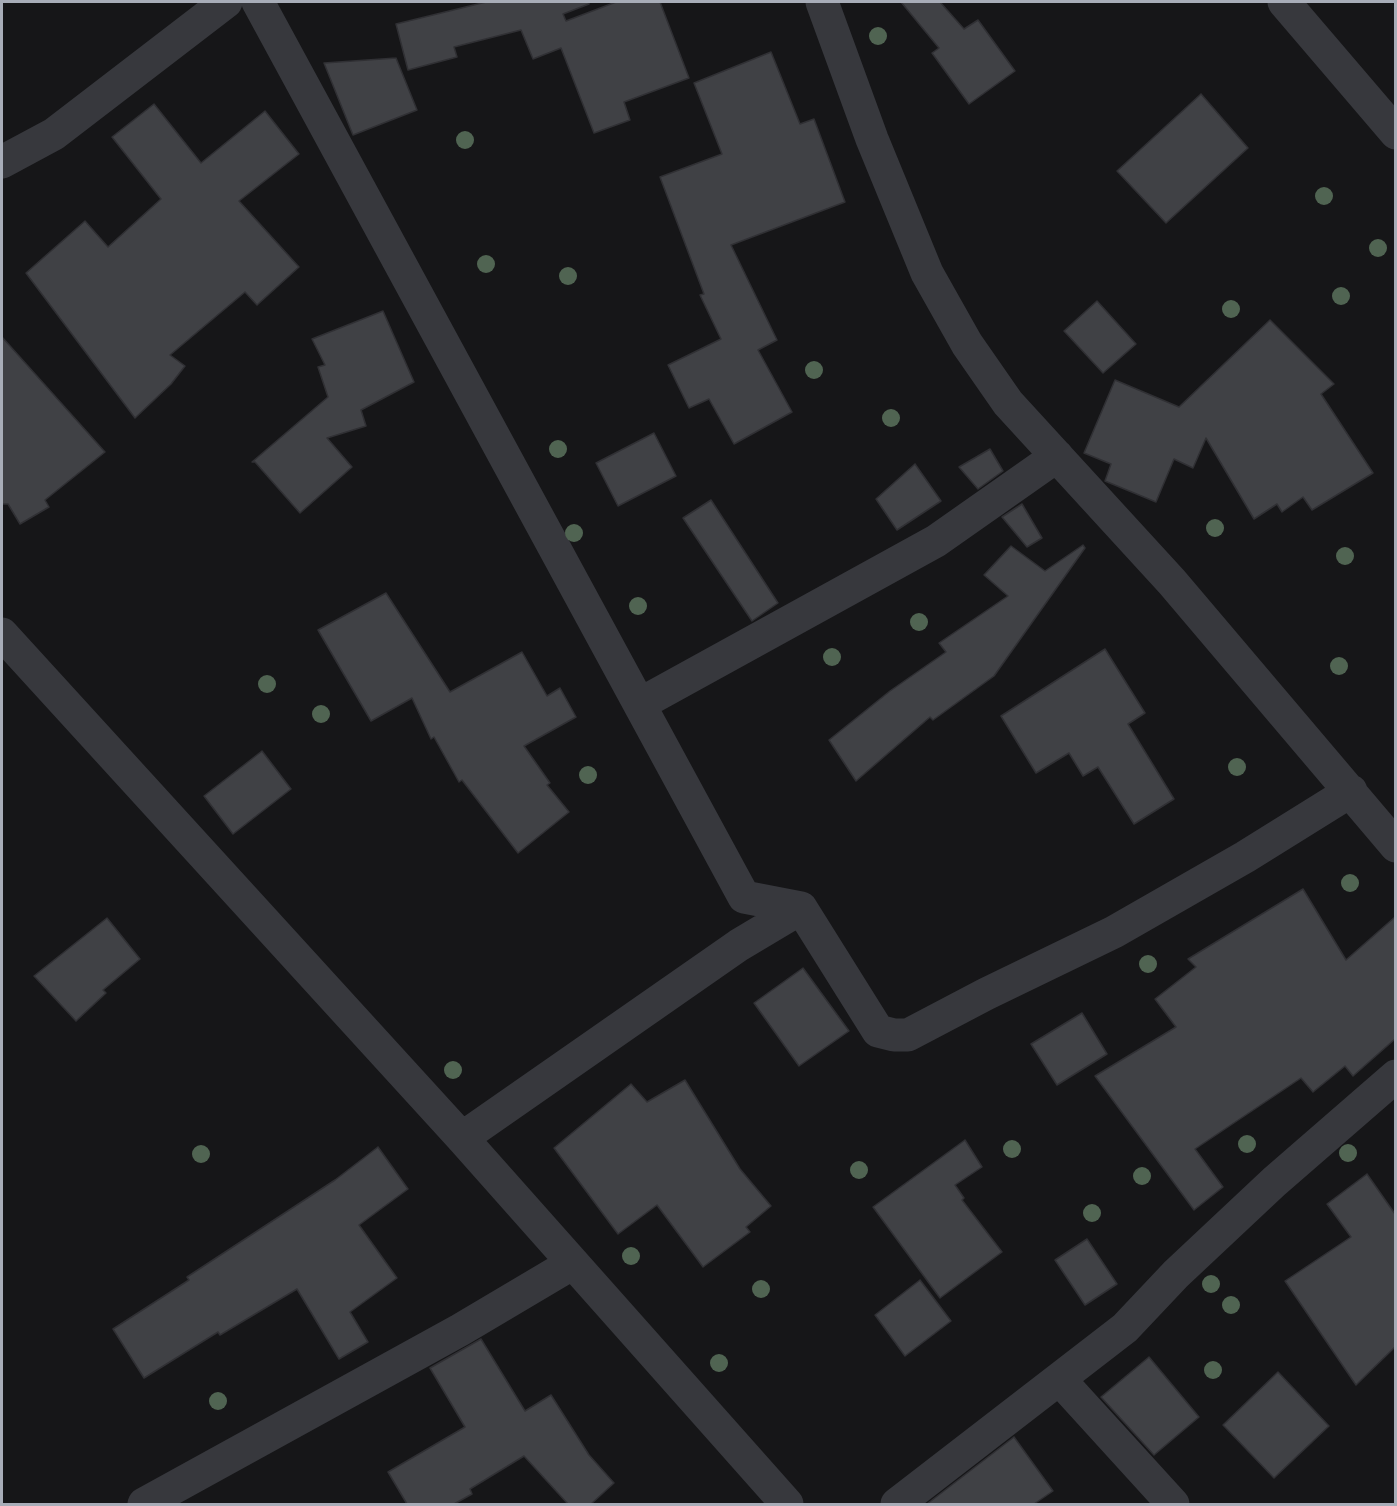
<!DOCTYPE html>
<html>
<head>
<meta charset="utf-8">
<style>
	body { margin:0 }
	#map { position:relative; width:1397px; height:1506px; overflow:hidden; background:#161618; font-family:Lato,sans-serif }
	canvas { display:block }
	.frame { position:absolute; inset:0; border:3px solid #a8adb8; pointer-events:none }
</style>
</head>
<body>
<div id="map">
<canvas width="1397" height="1506"></canvas>
<div class="frame"></div>
</div>
<script>
const c = document.querySelector('canvas').getContext('2d');
c.lineJoin = 'round';
function fillPath(path, color) { c.fillStyle = color; c.fill(path, 'evenodd'); }
const toPath = rows => new Path2D(rows.map(r => 'M' + r).join(''));
function strokePath(path, color, width, dash) { c.strokeStyle = color; c.lineWidth = width; c.lineCap = dash ? 'butt' : 'round'; c.setLineDash(dash || []); c.stroke(path); }
const building = toPath([
	[486,2,589,2,589,4,563,14,566,21,616,2,660,2,689,78,624,102,630,120,594,133,561,48,533,59,521,30,454,47,457,57,408,70,396,24,486,2],
	[901,2,940,2,964,29,978,20,1015,71,969,104,932,53,939,48,901,2],
	[771,52,800,124,814,119,845,202,731,245,777,340,758,350,792,412,734,444,709,399,689,408,668,365,721,339,700,295,704,294,660,177,722,154,694,83,771,52],
	[396,58,417,110,353,135,324,63,396,58],
	[1201,94,1248,148,1166,223,1117,171,1201,94],
	[154,104,201,163,265,111,299,154,239,201,299,267,257,305,245,292,170,355,185,366,171,384,135,418,26,273,85,221,108,247,161,199,112,137,154,104],
	[1097,301,1136,344,1103,373,1064,331,1097,301],
	[383,311,414,382,361,410,366,426,327,438,352,467,300,513,255,462,252,462,328,397,318,367,325,365,312,339,383,311],
	[1270,320,1334,384,1321,394,1373,473,1312,510,1303,497,1282,512,1277,504,1254,519,1206,438,1193,468,1174,459,1156,502,1105,481,1111,464,1084,453,1115,380,1179,407,1270,320],
	[2,337,105,452,45,500,49,507,20,524,8,504,2,504,2,337],
	[654,433,676,476,618,506,596,463,654,433],
	[990,449,1003,471,978,489,959,467,990,449],
	[915,464,941,501,897,530,876,499,915,464],
	[711,500,778,603,752,621,683,518,711,500],
	[1022,504,1042,538,1027,547,1002,517,1022,504],
	[1083,545,1085,548,994,676,933,720,930,717,856,781,829,740,890,691,946,652,939,643,1008,596,984,575,1011,546,1045,571,1083,545],
	[386,593,450,692,522,652,547,696,560,688,576,717,524,746,550,783,547,785,569,812,518,853,462,780,459,782,434,737,431,739,412,698,371,721,318,630,386,593],
	[1105,649,1145,713,1128,724,1174,799,1134,824,1098,767,1083,776,1069,753,1036,773,1001,716,1105,649],
	[262,751,291,789,233,834,204,796,262,751],
	[1303,889,1346,960,1395,917,1395,1039,1353,1076,1345,1066,1313,1092,1301,1078,1195,1149,1223,1187,1194,1210,1095,1076,1176,1027,1155,999,1196,967,1188,959,1303,889],
	[107,918,140,959,103,990,106,993,76,1021,34,976,107,918],
	[803,968,849,1031,799,1066,754,1003,803,968],
	[1082,1013,1107,1054,1057,1085,1031,1044,1082,1013],
	[685,1080,740,1169,771,1206,746,1227,750,1232,703,1267,657,1205,618,1234,554,1148,631,1084,647,1102,685,1080],
	[965,1140,982,1167,955,1185,964,1198,962,1200,1002,1252,940,1298,873,1207,965,1140],
	[378,1147,408,1189,359,1225,397,1278,350,1312,368,1342,339,1359,297,1289,220,1335,218,1332,144,1378,113,1329,189,1280,187,1277,335,1180,378,1147],
	[1367,1174,1395,1214,1395,1347,1356,1385,1285,1281,1351,1237,1327,1204,1367,1174],
	[1087,1239,1117,1284,1085,1305,1055,1260,1087,1239],
	[920,1280,951,1321,905,1356,875,1315,920,1280],
	[481,1339,525,1411,551,1395,589,1455,614,1483,591,1504,568,1504,524,1456,470,1489,472,1494,454,1504,407,1504,388,1472,465,1427,430,1368,481,1339],
	[1149,1357,1199,1417,1154,1455,1101,1397,1149,1357],
	[1278,1372,1329,1426,1274,1478,1223,1425,1278,1372],
	[1014,1437,1053,1491,1034,1504,927,1504,1014,1437]
]);
fillPath(building, '#404145');
strokePath(building, '#303034', 1.5);
strokePath(toPath([
	[258,2,744,897,801,908,739,945,462,1138],
	[822,2,872,139,927,273,967,344,1008,403,1172,582,1396,846],
	[1284,2,1396,133],
	[2,162,54,134,226,2],
	[2,634,462,1138,787,1504],
	[640,704,936,541,1057,456],
	[801,908,878,1031,894,1035,908,1035,986,994,1114,932,1245,857,1351,791],
	[1060,1380,1173,1504],
	[144,1504,460,1330,573,1263],
	[897,1504,1125,1328,1176,1274,1274,1182,1396,1076]
]), '#37383d', 33);
c.fillStyle = '#506452';
for (const [x, y] of [
	[878,36],
	[465,140],
	[1324,196],
	[1378,248],
	[486,264],
	[568,276],
	[1341,296],
	[1231,309],
	[814,370],
	[891,418],
	[558,449],
	[1215,528],
	[574,533],
	[1345,556],
	[638,606],
	[919,622],
	[832,657],
	[1339,666],
	[267,684],
	[321,714],
	[1237,767],
	[588,775],
	[1350,883],
	[1148,964],
	[453,1070],
	[1247,1144],
	[1012,1149],
	[1348,1153],
	[201,1154],
	[859,1170],
	[1142,1176],
	[1092,1213],
	[631,1256],
	[1211,1284],
	[761,1289],
	[1231,1305],
	[719,1363],
	[1213,1370],
	[218,1401]
]) { c.beginPath(); c.arc(x, y, 9, 0, 2 * Math.PI); c.fill(); }
</script>
</body>
</html>
